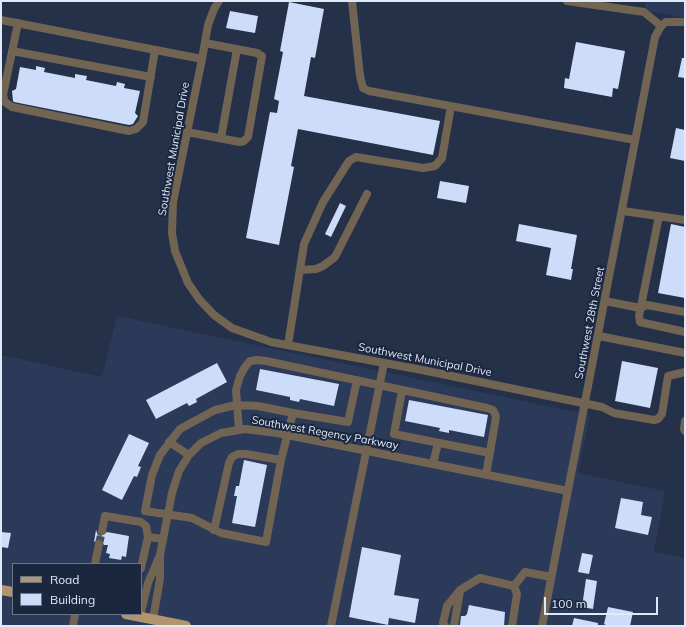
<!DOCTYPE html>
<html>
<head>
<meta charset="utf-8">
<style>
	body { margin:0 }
	#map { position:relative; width:686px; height:627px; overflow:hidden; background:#243149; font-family:Mulish,sans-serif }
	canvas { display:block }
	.frame { position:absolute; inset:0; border:2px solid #e0e9f8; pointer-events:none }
	.legend { position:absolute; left:12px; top:563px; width:130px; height:52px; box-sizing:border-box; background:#1b273e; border:1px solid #6a7588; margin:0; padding:5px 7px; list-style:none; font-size:12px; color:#e0e9f8 }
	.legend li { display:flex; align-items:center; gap:8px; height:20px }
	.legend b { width:20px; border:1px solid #6a7588 }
	.scale { position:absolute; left:544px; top:597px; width:114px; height:18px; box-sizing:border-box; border:2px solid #e0e9f8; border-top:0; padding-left:5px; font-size:12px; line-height:14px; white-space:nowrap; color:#e0e9f8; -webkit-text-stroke:3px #1b273e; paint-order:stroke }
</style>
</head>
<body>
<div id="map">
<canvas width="686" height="627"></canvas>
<div class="frame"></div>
<ul class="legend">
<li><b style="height:5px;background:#b2956f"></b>Road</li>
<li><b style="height:11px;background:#ccdcf9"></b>Building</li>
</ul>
<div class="scale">100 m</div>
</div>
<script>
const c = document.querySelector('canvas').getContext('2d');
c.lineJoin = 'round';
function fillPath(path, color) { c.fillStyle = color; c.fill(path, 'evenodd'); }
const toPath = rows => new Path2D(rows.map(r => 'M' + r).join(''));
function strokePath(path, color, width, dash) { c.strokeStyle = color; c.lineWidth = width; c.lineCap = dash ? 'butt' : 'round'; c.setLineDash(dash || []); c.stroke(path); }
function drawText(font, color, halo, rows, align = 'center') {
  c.font = font + ' Mulish,sans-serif'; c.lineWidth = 4; c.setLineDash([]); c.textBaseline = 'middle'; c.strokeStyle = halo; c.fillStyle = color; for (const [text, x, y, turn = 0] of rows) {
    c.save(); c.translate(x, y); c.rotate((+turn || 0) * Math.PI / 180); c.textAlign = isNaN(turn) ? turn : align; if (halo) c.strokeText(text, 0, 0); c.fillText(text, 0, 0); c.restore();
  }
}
fillPath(toPath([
	[646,1,685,1,685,18,644,10],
	[117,316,590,415,578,473,665,491,654,552,685,558,685,626,1,626,1,355,102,377],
	[13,564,141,564,141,614,13,614]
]), '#2a3a58');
fillPath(toPath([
	[289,2,324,9,315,58,311,57,304,96,440,121,433,155,298,129,291,166,294,167,279,245,246,238,270,112,277,113,279,101,274,99,283,52,280,51],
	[230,11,258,16,255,33,226,28],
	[576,42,625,51,618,89,613,88,612,97,564,88,565,78,569,79],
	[682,58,685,58,685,78,678,77],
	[36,66,45,68,44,72,75,78,75,74,87,76,86,80,116,86,117,82,125,84,124,88,140,91,135,113,138,116,133,124,129,125,14,102,13,101,12,91,16,89,20,67,36,70],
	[676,128,685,130,685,161,670,158],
	[440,181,469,186,466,203,437,198],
	[340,203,346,206,331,237,325,234],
	[519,224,577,235,571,269,573,269,571,280,546,275,551,248,516,241],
	[671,224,685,227,685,298,658,293],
	[622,361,658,368,650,408,615,401],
	[217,363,227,382,196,399,197,402,189,406,187,403,156,419,146,400],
	[260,369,339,384,334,406,300,399,299,402,290,400,290,397,256,390],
	[409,400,488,415,484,437,449,430,449,433,439,431,440,428,405,421],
	[129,434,149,443,138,466,141,467,137,477,134,476,122,500,102,490],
	[244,460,267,465,255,527,232,523,237,496,234,496,236,486,239,486],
	[621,498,643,502,641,515,652,517,648,535,615,528],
	[96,530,98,535,101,536,107,532,129,536,126,557,122,556,121,560,109,558,110,554,106,553,108,545,104,545,100,539,94,542],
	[1,532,11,533,8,548,1,547],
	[362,547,401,555,394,595,419,599,415,623,389,618,388,625,349,617],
	[582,553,593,555,589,574,578,572],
	[586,579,597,581,593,609,582,607],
	[469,605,505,612,504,626,460,625,461,616,465,616,467,614],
	[608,607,633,612,630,626,608,626,604,624],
	[574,618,598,623,598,626,572,626]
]), '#ccdcf9');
strokePath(toPath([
	[99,544,102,531]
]), '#404d63', 8, [8, 4]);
strokePath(toPath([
	[352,1,360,76,363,88,369,91,635,140],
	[567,1,644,12,661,26],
	[1,20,202,59,173,202,172,233,175,251,188,283,199,299,214,315,232,328,271,342,422,370,602,407,614,413,654,420,658,419,662,414,668,376,685,372],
	[18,23,3,95,5,102,12,107,129,131,136,129,143,122,155,50],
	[12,51,151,77],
	[202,59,208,25,214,9,219,1],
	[187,132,240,142,244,141,248,137,262,56,257,53,205,43],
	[221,138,237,49],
	[623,211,685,220],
	[659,216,639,316,640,322,685,332],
	[300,270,316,269,323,266,335,257,367,194],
	[605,301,640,308,647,305,685,312],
	[599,336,685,353],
	[288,345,304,244,323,202,349,161,356,157,423,168,435,166,442,158,451,106],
	[402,391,394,434,490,453],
	[293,413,281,460,266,542,221,533,192,518,145,511,152,475,160,455,180,429,215,410,236,405,258,406,293,413,348,422,357,380],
	[685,421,684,429,685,431],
	[239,430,236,390,240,376,245,367,250,361,257,360,266,361,487,408,493,410,496,416,495,423,486,475],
	[169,442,189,455],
	[433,464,438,443],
	[214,530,229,463,232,457,238,454,246,454,281,460],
	[102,531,105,516,141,522,146,526,148,537],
	[95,564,99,544],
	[141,568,148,537,163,539],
	[514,586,525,572,551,577],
	[141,612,148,583,160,555,172,493,179,471,189,455,201,443,221,433,245,429,277,433,568,491],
	[153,619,160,579,160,556],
	[73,626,75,614],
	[331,626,384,363],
	[445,626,443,623,447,606,460,590,480,578,514,586,517,594,512,626],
	[454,626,460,591],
	[542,626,655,37,661,26,666,22,685,22]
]), '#726452', 8);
strokePath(toPath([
	[1,590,13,592],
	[126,614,186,626]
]), '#b2956f', 10);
drawText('11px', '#e0e9f8', '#1b273e', [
	["Southwest Municipal Drive",174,149,-80],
	["Southwest 28th Street",590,323,-79],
	["Southwest Municipal Drive",425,360,11],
	["Southwest Regency Parkway",325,433,10]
]);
</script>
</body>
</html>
